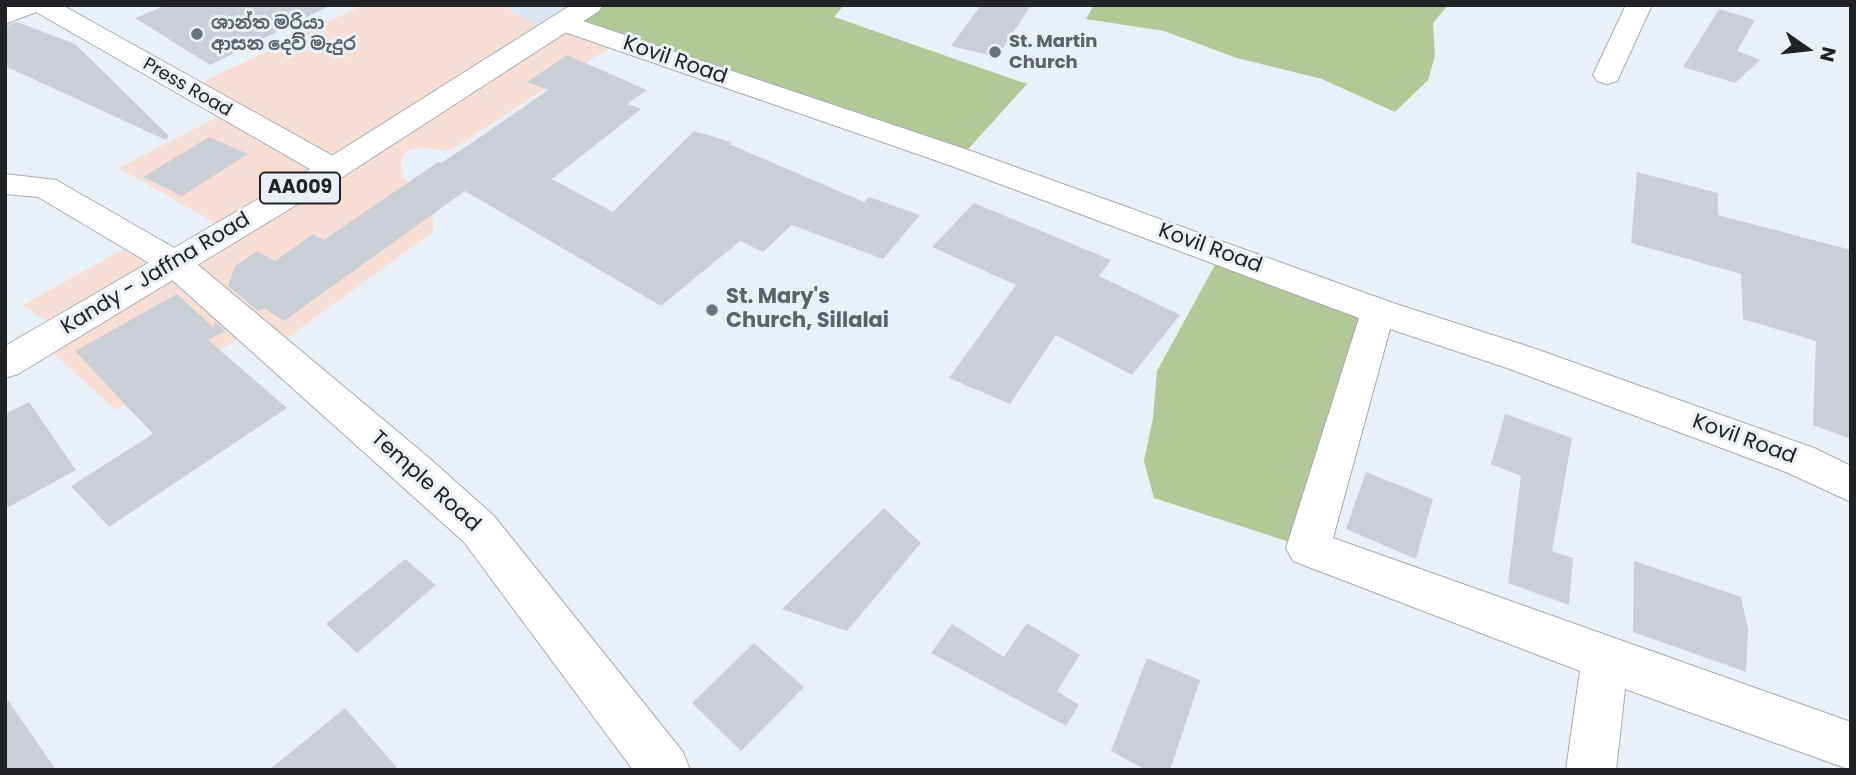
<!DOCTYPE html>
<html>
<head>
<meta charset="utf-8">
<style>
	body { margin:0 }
	#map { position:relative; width:1856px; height:775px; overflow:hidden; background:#eaf0f7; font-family:Poppins,sans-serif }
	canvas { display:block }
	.frame { position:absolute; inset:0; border:7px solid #202225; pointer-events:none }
	.north { position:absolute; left:1772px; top:14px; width:70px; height:70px; -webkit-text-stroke:5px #eaf0f7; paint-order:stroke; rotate:104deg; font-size:19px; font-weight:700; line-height:28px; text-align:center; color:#202225 }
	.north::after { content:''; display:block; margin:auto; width:24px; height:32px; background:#202225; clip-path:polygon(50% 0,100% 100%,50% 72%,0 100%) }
</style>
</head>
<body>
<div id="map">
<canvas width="1856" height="775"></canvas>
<div class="frame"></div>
<div class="north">N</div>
</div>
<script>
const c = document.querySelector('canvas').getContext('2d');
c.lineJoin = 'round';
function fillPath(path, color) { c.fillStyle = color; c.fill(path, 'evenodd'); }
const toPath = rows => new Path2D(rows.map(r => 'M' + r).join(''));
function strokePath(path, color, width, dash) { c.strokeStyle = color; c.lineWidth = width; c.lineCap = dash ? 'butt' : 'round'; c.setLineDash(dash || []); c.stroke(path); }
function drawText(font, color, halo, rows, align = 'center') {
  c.font = font + ' Poppins,"Noto Sans Sinhala",sans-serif'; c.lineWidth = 6; c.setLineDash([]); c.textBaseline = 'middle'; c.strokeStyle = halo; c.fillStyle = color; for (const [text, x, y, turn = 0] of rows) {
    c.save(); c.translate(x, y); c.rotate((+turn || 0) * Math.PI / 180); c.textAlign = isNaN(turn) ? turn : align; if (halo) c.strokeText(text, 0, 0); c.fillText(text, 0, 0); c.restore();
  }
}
fillPath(toPath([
	[363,5,505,5,517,16,565,23,615,44,449,151,418,147,407,151,401,157,402,176,420,193,432,213,434,231,283,341,247,334,116,410,42,343,227,230,119,168,227,112,188,89],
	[129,246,161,266,53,322,39,317,23,305]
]), '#f8dfd6');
fillPath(toPath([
	[505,5,590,5,565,23,535,23,517,16]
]), '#dce6f4');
fillPath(toPath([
	[590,5,844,5,834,17,1027,84,960,158,565,23],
	[1094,5,1448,5,1433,23,1435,56,1428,80,1395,112,1322,79,1237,58,1164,31,1086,19],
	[1221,254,1380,312,1308,548,1154,498,1144,461,1153,418,1157,371]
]), '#b3c897');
fillPath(toPath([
	[167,5,331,5,210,65,135,18],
	[981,5,1031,5,997,57,951,46],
	[1719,9,1755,20,1737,51,1760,60,1735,83,1683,67],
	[17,22,75,44,169,136,166,140,5,66,5,26],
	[567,55,647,90,627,104,641,109,552,179,613,212,694,131,731,142,729,144,864,202,869,197,920,215,883,259,792,225,763,252,740,241,661,306,465,191,284,321,264,308,258,311,228,286,235,266,257,251,275,261,313,234,324,240,438,162,441,163,476,140,548,90,527,82],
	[209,137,248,154,182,196,143,177],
	[1637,172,1718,193,1718,215,1851,250,1851,439,1813,425,1816,341,1743,319,1741,274,1631,243],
	[974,203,1111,260,1099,276,1180,315,1132,375,1056,335,1010,404,949,378,1016,285,932,247],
	[177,294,214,328,215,322,225,331,208,340,287,408,109,527,71,486,153,434,75,351],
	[29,402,76,470,5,509,5,414],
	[1505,414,1572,438,1552,551,1573,558,1569,605,1508,583,1521,476,1491,464],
	[1366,472,1433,499,1416,559,1346,529],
	[884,508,921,543,847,631,782,609],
	[405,559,436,585,357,653,326,624],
	[1634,561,1741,597,1748,629,1746,672,1633,632],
	[1027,623,1080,655,1057,691,1079,705,1066,726,931,653,952,624,1004,657],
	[754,643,804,687,741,751,692,703],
	[1147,658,1200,680,1170,770,1146,770,1111,751],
	[5,696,56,770,5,770],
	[345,708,399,770,269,770]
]), '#cacfd6');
const minor = toPath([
	[62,5,344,162,349,169,344,176,333,179,322,176,36,12,5,24,5,6,8,5,62,5],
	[1626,5,1652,5,1617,81,1607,84,1597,81,1593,75,1626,5],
	[565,15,971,151,1393,303,1533,348,1814,448,1851,466,1851,502,1786,472,1507,368,1390,329,1333,538,1851,722,1851,770,1625,689,1616,770,1566,770,1580,671,1293,561,1286,548,1359,318,949,165,556,29,552,23,556,17,565,15],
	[5,174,56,180,185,254,428,457,494,516,683,752,690,770,633,770,464,542,161,270,38,197,5,194,5,174]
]);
const highway = toPath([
	[571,5,603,5,599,11,344,176,18,374,5,378,5,346,322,162,571,5]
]);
strokePath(minor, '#a6abb2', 2);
strokePath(highway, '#a6abb2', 2);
fillPath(minor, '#fff');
fillPath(highway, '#fff');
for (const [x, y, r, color] of [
	[197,34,7,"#6b7280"],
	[995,52,7,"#6b7280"],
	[712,310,7,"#6b7280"]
]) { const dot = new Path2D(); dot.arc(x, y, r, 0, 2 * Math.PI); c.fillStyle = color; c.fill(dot); strokePath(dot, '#eaf0f7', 2.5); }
drawText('bold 18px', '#5b616d', '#eaf0f7', [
	["ශාන්ත මරියා",211,24],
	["ආසන දෙව් මැදුර",211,45],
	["St. Martin",1009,42],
	["Church",1009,63]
], 'left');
drawText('18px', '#202225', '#eaf0f7', [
	["Press Road",187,88,30]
]);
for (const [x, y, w] of [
	[300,188,80]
]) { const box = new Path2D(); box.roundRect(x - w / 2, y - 15.5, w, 31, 5); c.fillStyle = '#eaf0f7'; c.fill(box); strokePath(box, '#202225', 2); }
drawText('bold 19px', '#202225', null, [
	["AA009",300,188]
]);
drawText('21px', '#202225', '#eaf0f7', [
	["Kovil Road",675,61,19],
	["Kovil Road",1210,249,20],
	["Kandy - Jaffna Road",156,274,-31],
	["Kovil Road",1744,440,20],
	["Temple Road",425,482,42]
]);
drawText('bold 21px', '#5b616d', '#eaf0f7', [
	["St. Mary's",726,298],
	["Church, Sillalai",726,322]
], 'left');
</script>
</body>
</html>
